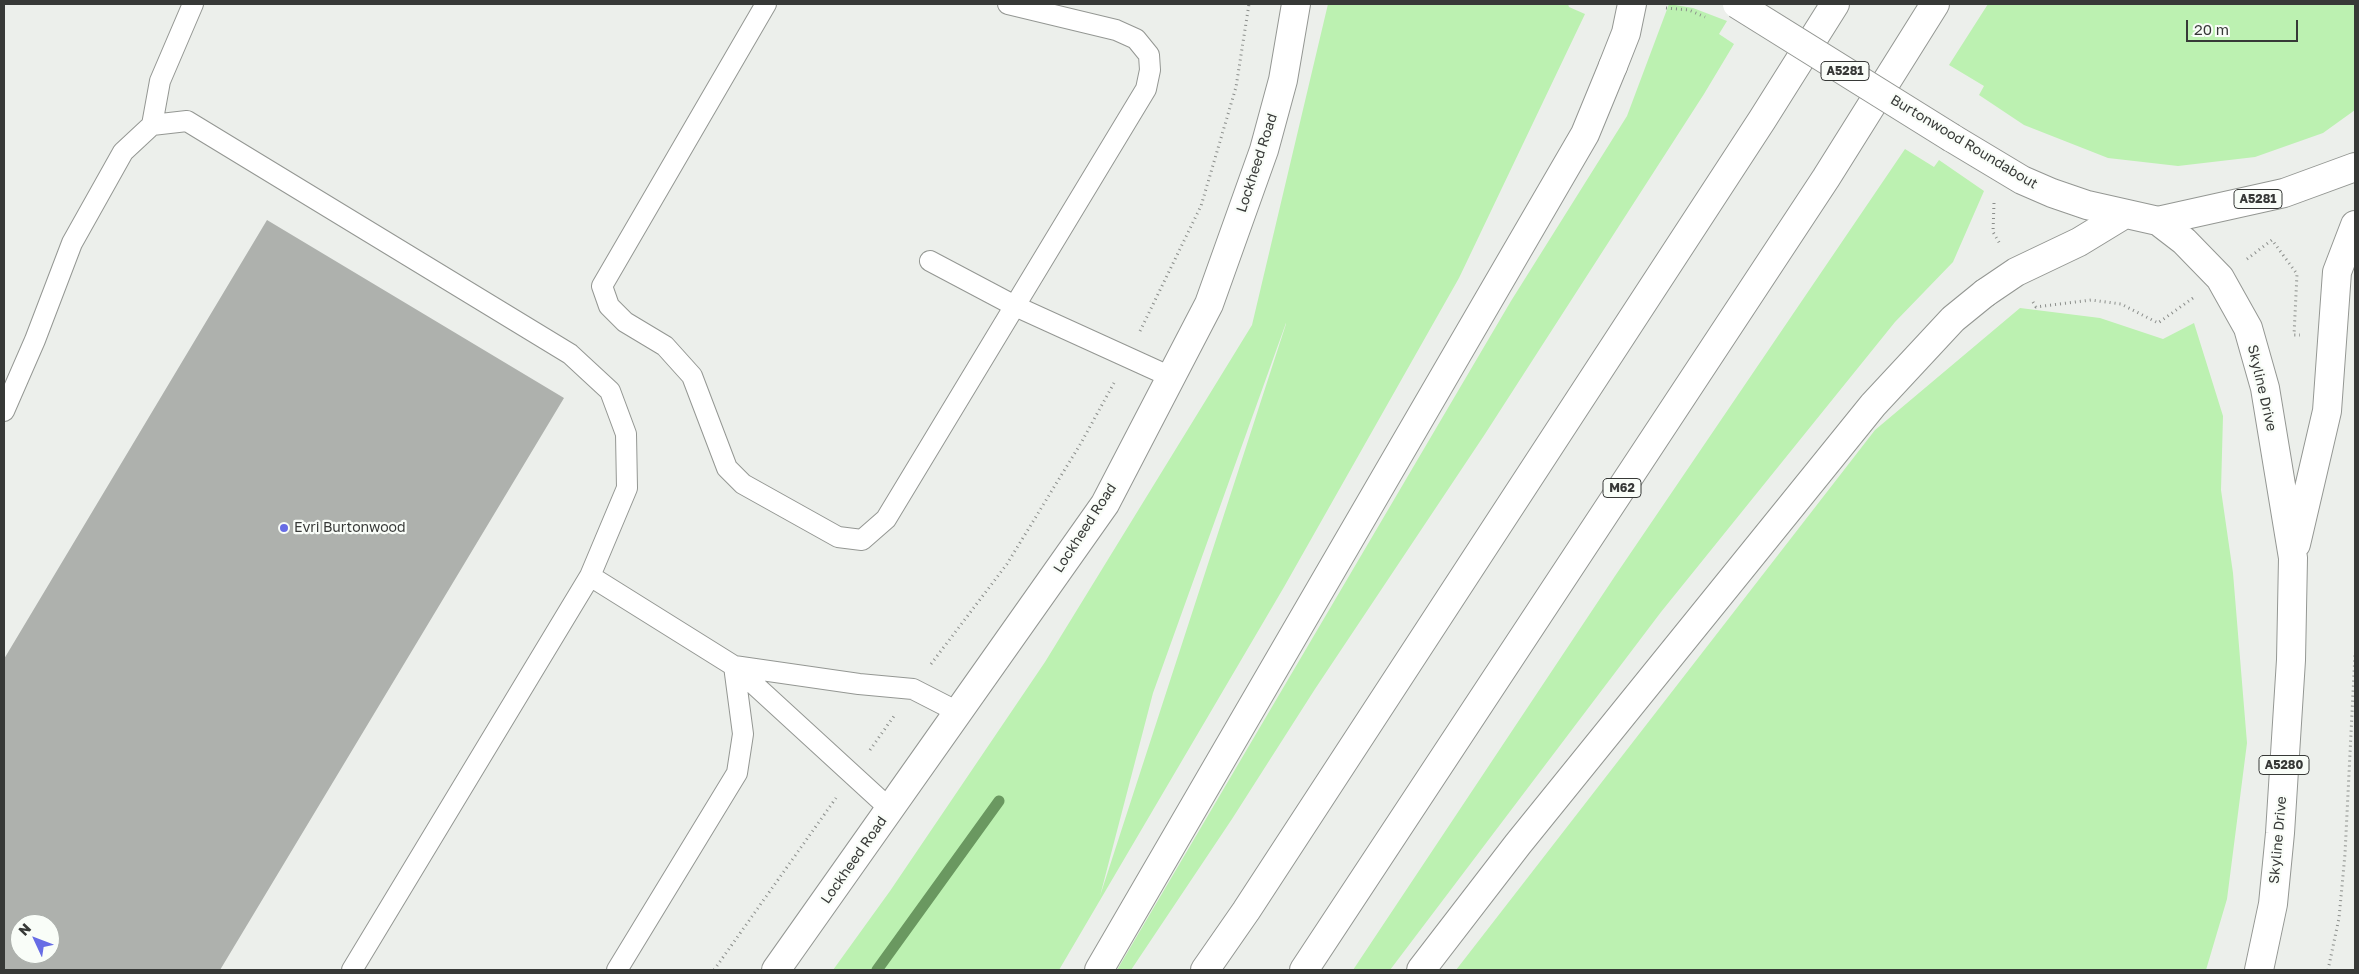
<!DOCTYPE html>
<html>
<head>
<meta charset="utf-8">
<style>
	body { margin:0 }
	#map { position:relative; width:2359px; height:974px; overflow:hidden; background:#ecefeb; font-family:"Golos Text",sans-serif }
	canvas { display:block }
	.frame { position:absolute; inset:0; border:5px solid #373937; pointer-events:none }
	.north { position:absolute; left:10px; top:914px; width:50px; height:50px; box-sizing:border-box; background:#f9fdf8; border:1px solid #abafab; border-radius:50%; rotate:313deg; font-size:14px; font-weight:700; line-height:20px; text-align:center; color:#373937 }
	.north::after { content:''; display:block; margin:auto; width:18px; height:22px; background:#676ce5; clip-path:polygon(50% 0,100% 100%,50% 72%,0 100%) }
	.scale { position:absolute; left:2186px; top:20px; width:112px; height:22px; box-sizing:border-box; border:2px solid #373937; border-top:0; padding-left:6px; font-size:15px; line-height:18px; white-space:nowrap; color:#373937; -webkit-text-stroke:4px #f9fdf8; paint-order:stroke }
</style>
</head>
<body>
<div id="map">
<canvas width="2359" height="974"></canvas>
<div class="frame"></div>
<div class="north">N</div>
<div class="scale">20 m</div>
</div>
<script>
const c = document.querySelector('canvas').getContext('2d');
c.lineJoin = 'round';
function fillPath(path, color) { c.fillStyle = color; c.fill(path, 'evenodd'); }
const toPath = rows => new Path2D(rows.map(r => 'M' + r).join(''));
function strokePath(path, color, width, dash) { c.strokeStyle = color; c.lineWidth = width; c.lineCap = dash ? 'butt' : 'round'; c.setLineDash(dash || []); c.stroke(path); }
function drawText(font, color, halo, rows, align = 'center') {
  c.font = font + ' "Golos Text",sans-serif'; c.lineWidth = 4.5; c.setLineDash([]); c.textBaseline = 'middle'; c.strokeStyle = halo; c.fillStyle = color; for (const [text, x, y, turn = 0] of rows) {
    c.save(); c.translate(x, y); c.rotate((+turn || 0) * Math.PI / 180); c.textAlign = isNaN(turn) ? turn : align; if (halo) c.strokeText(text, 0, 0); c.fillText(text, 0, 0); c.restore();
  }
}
fillPath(toPath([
	[1328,4,1568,4,1569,7,1585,14,1459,278,1284,587,1059,970,833,970,890,891,1045,662,1252,325],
	[1286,323,1286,324,1100,896,1153,693],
	[1669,4,1693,8,1727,21,1719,34,1734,44,1704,94,1485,434,1315,689,1232,819,1131,970,1117,970,1511,301,1627,116],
	[1988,4,2355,4,2355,110,2323,133,2255,157,2178,166,2108,158,2024,125,1979,95,1984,86,1949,65],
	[1905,149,1934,167,1939,160,1984,191,1953,262,1895,322,1661,612,1390,970,1353,970,1615,576],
	[2020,308,2100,318,2163,339,2194,323,2223,416,2221,490,2233,573,2247,743,2227,899,2206,970,1456,970,1875,430]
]), '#bcf1b1');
strokePath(toPath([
	[877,970,999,801]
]), '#6a9860', 11);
fillPath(toPath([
	[267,220,564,398,220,970,4,970,4,659],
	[20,924,50,924,50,954,20,954]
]), '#aeb1ad');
const service = toPath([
	[766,4,602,286,609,306,625,322,665,346,692,376,727,468,743,484,838,537,862,540,886,519,1146,89,1150,70,1149,55,1136,39,1116,30,1008,4],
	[152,125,187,121,570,354,610,391,626,434,627,488,590,576,352,970],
	[930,261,1015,306,1171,377],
	[4,411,35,340,72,243,123,152,152,125,160,81,193,4],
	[590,576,734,666,890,809],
	[734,666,859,684,913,689,958,712],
	[617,970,737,773,743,734,734,666]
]);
const minor = toPath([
	[776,970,1105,504,1209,304,1264,150,1283,80,1296,4]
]);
const primary = toPath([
	[1613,66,1626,33,1632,4],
	[1952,138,2022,180,2052,193,2087,205,2158,221,2284,193,2355,167],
	[2158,221,2184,241,2220,278,2248,328,2265,388,2293,558,2291,660,2280,833,2273,904,2259,970],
	[1985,293,2016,272,2079,242,2125,214],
	[2296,544,2327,411,2337,272,2355,225]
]);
const motorway = toPath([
	[1099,970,1585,134,1613,66],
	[1205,970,1246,911,1762,120,1835,4],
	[1304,970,1826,178,1935,4],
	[1421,970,1518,844,1873,405,1953,319,1985,293]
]);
strokePath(service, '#949793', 22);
strokePath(minor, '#949793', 30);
strokePath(primary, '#949793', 30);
strokePath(motorway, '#949793', 30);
strokePath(toPath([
	[1666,8,1689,10,1705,17],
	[1994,203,1993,232,2000,244],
	[2247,259,2272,240,2297,274,2294,335,2300,335],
	[2033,302,2036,307,2091,300,2121,304,2158,323,2193,298],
	[1140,331,1201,206,1236,87,1249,4],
	[931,664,1007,564,1081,443,1114,383],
	[870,750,894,716],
	[714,970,836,798],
	[2328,970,2339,918,2345,854,2355,653]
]), '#8a8d8a', 3, [1, 4]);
strokePath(service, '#fff', 20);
strokePath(minor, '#fff', 28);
strokePath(primary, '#fff', 28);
strokePath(motorway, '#fff', 28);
const primaryBridge = toPath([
	[1737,4,1952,138]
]);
strokePath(primaryBridge, '#949793', 30, []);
strokePath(primaryBridge, '#fff', 28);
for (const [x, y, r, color] of [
	[284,528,5,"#676ce5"]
]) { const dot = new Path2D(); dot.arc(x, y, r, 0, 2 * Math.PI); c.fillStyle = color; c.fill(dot); strokePath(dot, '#f9fdf8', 2); }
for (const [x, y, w] of [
	[1845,71,48],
	[2258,199,48],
	[1622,488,38],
	[2284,765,50]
]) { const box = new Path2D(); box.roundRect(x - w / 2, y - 9.5, w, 19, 4); c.fillStyle = '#f9fdf8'; c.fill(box); strokePath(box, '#373937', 1); }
drawText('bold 12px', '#373937', null, [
	["A5281",1845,71],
	["A5281",2258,199],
	["M62",1622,488],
	["A5280",2284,765]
]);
drawText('14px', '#373937', '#f9fdf8', [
	["Burtonwood Roundabout",1964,142,31],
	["Lockheed Road",1257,163,-72],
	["Skyline Drive",2262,388,77],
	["Lockheed Road",1085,528,-57],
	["Skyline Drive",2278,840,-85],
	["Lockheed Road",854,860,-55]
]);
drawText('14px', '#373937', '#f9fdf8', [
	["Evri Burtonwood",294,528]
], 'left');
</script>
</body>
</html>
